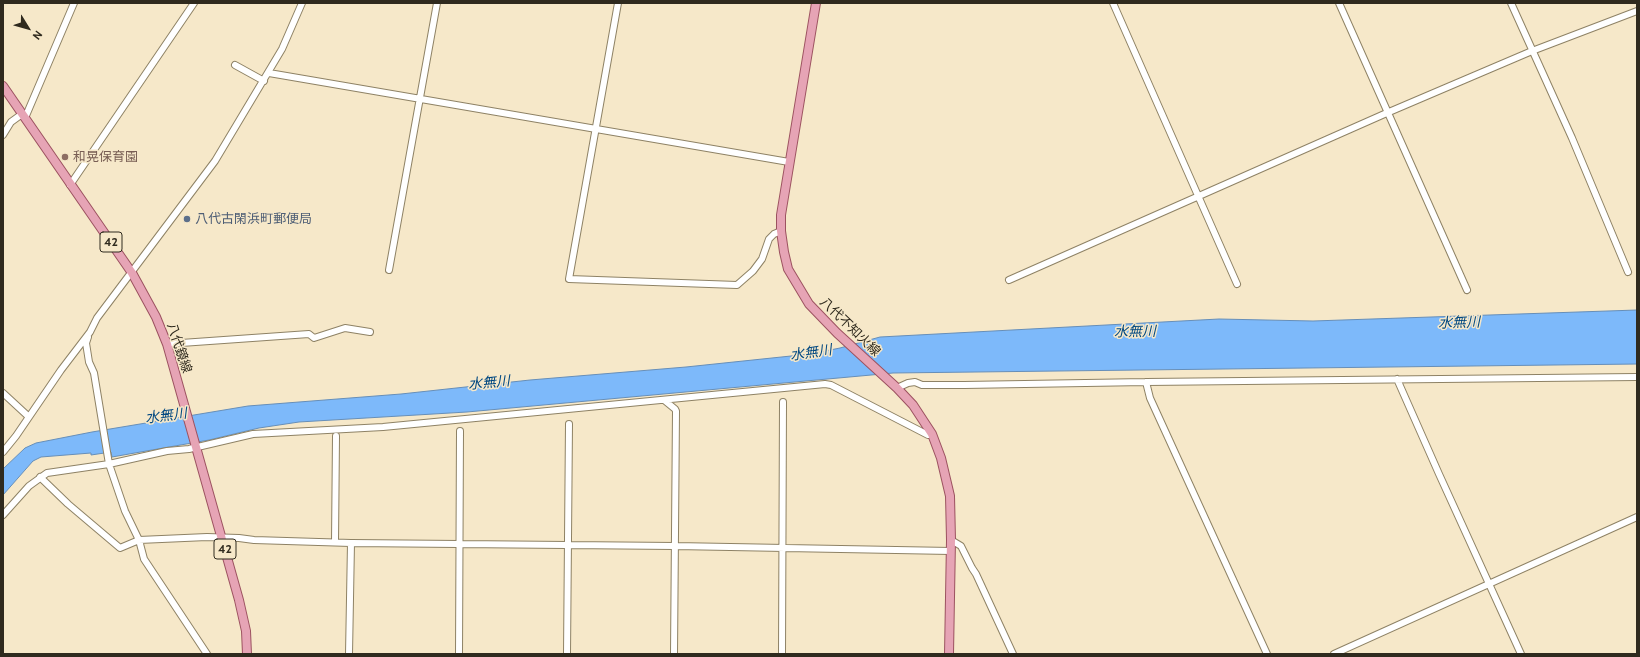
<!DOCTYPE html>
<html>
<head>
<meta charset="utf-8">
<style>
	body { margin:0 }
	#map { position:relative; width:1640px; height:657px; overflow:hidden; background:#f6e8c9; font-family:Cabin,sans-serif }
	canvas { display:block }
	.frame { position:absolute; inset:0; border:4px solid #2f2a1e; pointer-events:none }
	.north { position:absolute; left:8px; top:8px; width:40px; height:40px; -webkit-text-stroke:3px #f6e8c9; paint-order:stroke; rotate:127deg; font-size:11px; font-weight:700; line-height:16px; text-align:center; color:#2f2a1e }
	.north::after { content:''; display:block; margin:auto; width:14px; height:18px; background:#2f2a1e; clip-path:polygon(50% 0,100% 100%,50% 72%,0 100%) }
</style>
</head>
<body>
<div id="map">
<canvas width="1640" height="657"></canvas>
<div class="frame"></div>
<div class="north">N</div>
</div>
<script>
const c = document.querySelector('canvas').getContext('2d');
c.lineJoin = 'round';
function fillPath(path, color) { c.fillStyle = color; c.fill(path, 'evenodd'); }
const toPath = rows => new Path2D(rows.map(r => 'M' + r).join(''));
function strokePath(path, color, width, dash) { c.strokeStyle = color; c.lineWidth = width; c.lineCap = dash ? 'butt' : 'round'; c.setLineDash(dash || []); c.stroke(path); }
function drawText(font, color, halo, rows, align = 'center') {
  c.font = font + ' Cabin,"Noto Sans JP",sans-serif'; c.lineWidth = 3; c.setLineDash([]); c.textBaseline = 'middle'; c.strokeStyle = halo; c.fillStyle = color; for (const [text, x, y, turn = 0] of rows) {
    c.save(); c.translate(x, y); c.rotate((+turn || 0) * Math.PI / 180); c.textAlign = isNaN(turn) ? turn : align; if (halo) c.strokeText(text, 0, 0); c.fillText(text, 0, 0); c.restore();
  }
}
const water = toPath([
	[1637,310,1637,364,893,373,467,412,299,422,259,428,209,440,112,457,111,452,91,455,91,453,41,457,33,461,3,495,3,469,25,448,36,443,92,432,248,406,401,394,530,380,686,367,810,354,840,348,880,337,1219,319,1313,321,1637,310]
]);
fillPath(water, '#7db9fa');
strokePath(water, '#668eb8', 1);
const minor = toPath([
	[618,3,569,279,737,285,753,271,762,259,769,239,774,234,781,231],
	[1113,3,1237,284],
	[1339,3,1467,290],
	[1511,3,1572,138,1628,272],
	[235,65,264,81],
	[269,73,789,162],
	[25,118,74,3],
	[3,135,11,122,22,114],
	[70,185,194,3],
	[389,270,437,3],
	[1009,280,1389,112,1532,51,1637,11],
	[88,337,86,343,89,362,94,373,109,464,125,511,139,540,144,559,207,654],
	[167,344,309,334,314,338,345,328,370,332],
	[1397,379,1439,474,1521,654],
	[1146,382,1150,398,1267,654],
	[897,388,908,383,915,382,922,385,964,385,1146,382,1637,377],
	[3,393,29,417],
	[664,400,675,409,676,411,674,654],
	[3,452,16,436,61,370,90,332,97,318,215,161,282,49,302,3],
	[40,477,68,504,120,548,139,540,207,537,239,538,254,540,351,543,675,546,951,551],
	[3,515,29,486,47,473,109,464,167,451,189,449,253,434,383,427,825,384,831,385,928,435,932,434],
	[951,540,961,546,972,568,976,574,1013,654],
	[335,542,336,436],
	[349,654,351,543],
	[459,654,460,431],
	[567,654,569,424],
	[782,654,783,402],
	[1334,654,1637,517]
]);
const major = toPath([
	[816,3,781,215,781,231,784,252,788,269,809,304,837,333,897,388,913,405,932,434,941,458,950,496,951,540,949,654],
	[3,86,132,273,156,317,167,344,239,600,246,631,247,654]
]);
strokePath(minor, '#8e8265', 8);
strokePath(major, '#9c5260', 10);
strokePath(minor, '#fff', 6);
strokePath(major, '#e6a4b5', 8);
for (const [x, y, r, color] of [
	[65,157,4,"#8d6e63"],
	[187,219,4,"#5c6f8a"]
]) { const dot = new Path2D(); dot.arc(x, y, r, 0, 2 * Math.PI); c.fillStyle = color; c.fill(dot); strokePath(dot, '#f6e8c9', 1.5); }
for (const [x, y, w] of [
	[111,242,22],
	[225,549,22]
]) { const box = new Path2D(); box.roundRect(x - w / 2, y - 10, w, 20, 3); c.fillStyle = '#f6e8c9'; c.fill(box); strokePath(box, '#2f2a1e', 1); }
drawText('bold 12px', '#2f2a1e', null, [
	["42",111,242],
	["42",225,549]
]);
drawText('13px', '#785e54', '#f6e8c9', [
	["和晃保育園",73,157]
], 'left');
drawText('13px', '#4e5e75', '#f6e8c9', [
	["八代古閑浜町郵便局",195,219]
], 'left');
drawText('13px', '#2f2a1e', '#f6e8c9', [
	["八代不知火線",850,327,44],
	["八代鏡線",179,348,72]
]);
drawText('italic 14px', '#014881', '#f6e8c9', [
	["水無川",1459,323,-2],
	["水無川",1135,332,-1],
	["水無川",811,353,-8],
	["水無川",489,383,-5],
	["水無川",166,416,-7]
]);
</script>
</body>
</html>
